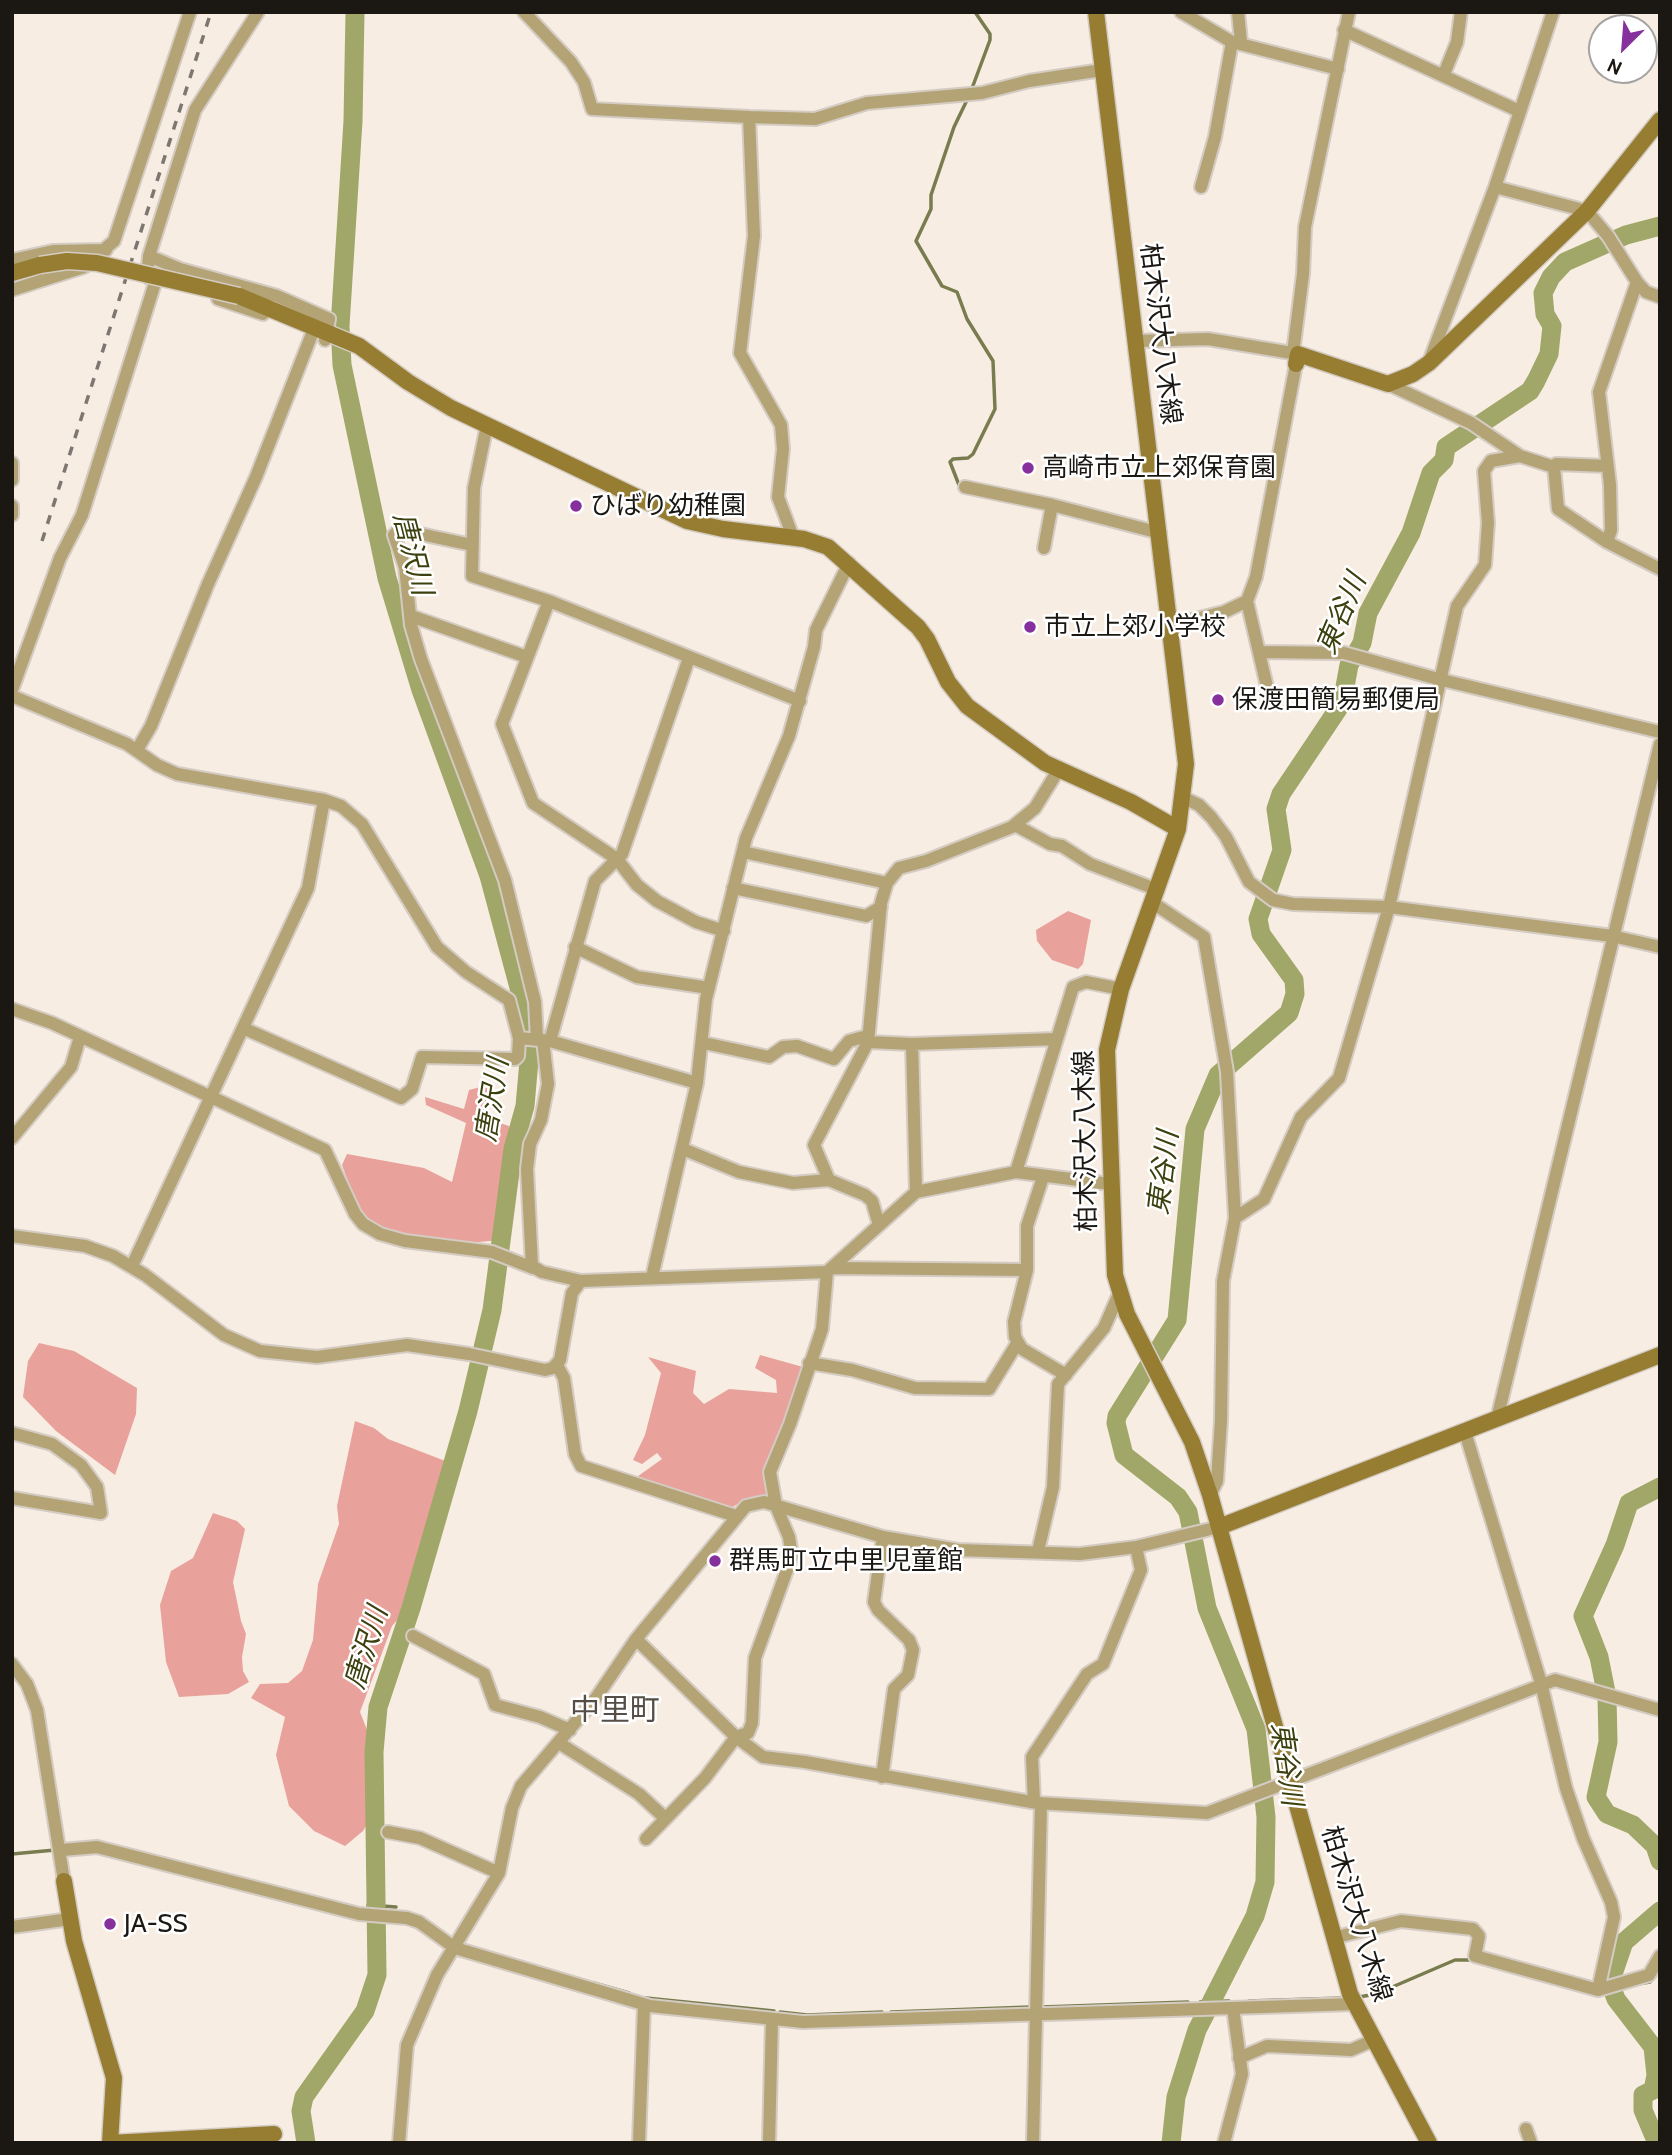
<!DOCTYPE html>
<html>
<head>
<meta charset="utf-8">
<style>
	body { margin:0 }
	#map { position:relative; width:1672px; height:2155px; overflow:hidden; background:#f7ede3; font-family:Cabin,sans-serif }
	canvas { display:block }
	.frame { position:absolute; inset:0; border:14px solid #1b1814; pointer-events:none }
	.north { position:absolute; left:1588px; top:14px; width:70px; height:70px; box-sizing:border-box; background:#fff; border:2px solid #a4a3a1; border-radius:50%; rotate:205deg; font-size:19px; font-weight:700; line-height:28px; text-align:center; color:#1b1814 }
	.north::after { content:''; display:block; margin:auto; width:24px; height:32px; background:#86309d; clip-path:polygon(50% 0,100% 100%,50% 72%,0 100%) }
</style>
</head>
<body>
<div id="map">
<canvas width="1672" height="2155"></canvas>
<div class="frame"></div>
<div class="north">N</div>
</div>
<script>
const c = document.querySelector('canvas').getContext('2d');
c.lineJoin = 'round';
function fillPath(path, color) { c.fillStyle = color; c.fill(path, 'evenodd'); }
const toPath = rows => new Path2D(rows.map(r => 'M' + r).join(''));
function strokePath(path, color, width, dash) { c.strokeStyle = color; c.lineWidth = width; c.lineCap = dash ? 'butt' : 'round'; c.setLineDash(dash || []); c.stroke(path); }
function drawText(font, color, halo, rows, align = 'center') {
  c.font = font + ' Cabin,"Noto Sans JP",sans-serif'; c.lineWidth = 5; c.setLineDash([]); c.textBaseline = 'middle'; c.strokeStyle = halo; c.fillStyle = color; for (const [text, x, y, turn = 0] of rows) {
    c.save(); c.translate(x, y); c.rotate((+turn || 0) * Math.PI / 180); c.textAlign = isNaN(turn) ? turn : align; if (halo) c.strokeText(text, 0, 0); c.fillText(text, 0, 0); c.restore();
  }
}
fillPath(toPath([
	[1068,911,1091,920,1083,964,1078,969,1052,960,1037,941,1036,930],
	[488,1085,484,1118,509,1126,511,1186,501,1240,457,1244,411,1239,381,1230,362,1219,342,1165,347,1154,424,1168,452,1182,466,1123,426,1105,425,1097,464,1109,469,1090],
	[39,1343,74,1351,137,1388,136,1414,115,1475,56,1431,23,1397,28,1361],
	[760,1355,803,1367,786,1424,776,1440,765,1483,769,1497,747,1498,728,1510,634,1479,662,1459,657,1453,642,1464,633,1460,645,1435,661,1373,648,1357,696,1371,693,1393,704,1404,729,1389,777,1393,776,1380,755,1368],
	[355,1421,374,1428,388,1439,448,1462,415,1600,392,1626,360,1712,376,1753,376,1810,363,1831,345,1846,314,1831,289,1806,276,1755,285,1717,251,1698,260,1684,288,1683,302,1671,313,1640,318,1584,339,1524,337,1506],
	[213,1513,237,1521,245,1529,233,1582,241,1621,246,1634,242,1657,243,1671,249,1682,228,1694,179,1697,166,1662,160,1605,171,1571,193,1558]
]), '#e8a19b');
strokePath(toPath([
	[971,91,990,40,990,34,975,12],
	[959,485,950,462,953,459,968,458,973,454,995,409,993,361,967,319,957,292,942,286,916,241,931,209,931,195,954,127,968,98],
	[12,1854,55,1850],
	[368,1905,396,1907],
	[594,1983,629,1993],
	[1638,1984,1650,1982,1657,1973],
	[1359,1997,1376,1994,1455,1960,1471,1960],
	[646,1998,774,2011],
	[1249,2001,1342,1998],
	[1200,2002,1229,2001],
	[1042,2007,1188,2002],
	[780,2012,807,2015,882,2012],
	[891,2012,1030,2007]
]), '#797c4f', 3.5);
strokePath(toPath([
	[1660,1487,1629,1503,1615,1545,1583,1616,1599,1657,1607,1697,1608,1742,1596,1797,1607,1814,1633,1825,1655,1846,1660,1861],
	[306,2143,301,2111,304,2097,365,2011,377,1975,374,1752,378,1707,411,1608,468,1411,492,1310,513,1149,525,1106,530,1049,521,995,489,876,421,690,387,578,342,365,340,326,353,121,355,12],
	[1171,2143,1176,2097,1197,2030,1255,1916,1265,1882,1266,1817,1256,1729,1207,1608,1188,1512,1178,1497,1124,1455,1116,1423,1117,1416,1177,1320,1195,1129,1218,1075,1289,1013,1295,994,1294,980,1261,934,1258,919,1282,850,1276,809,1281,794,1342,703,1349,665,1362,643,1368,613,1411,533,1431,473,1444,460,1446,447,1530,391,1536,381,1549,354,1552,326,1545,314,1543,293,1551,277,1565,262,1626,235,1660,226],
	[1657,2143,1643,2110,1643,2095,1653,2090,1656,2075,1653,2047,1616,1999,1610,1983,1624,1942,1660,1911]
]), '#a1a768', 19);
const street = toPath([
	[524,12,571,62,584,82,592,109,749,117,754,236,740,353,781,425,783,449,778,497,793,537],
	[1181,12,1232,42,1338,69],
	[1238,12,1241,42],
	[1344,30,1519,111],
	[1444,74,1457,42,1461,12],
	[749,117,815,119,867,103,982,93,1029,81,1102,70],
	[1201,187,1215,137,1232,42],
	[1495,187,1587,211,1608,236,1637,282,1646,292,1660,297],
	[149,256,180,269,277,296,329,319,325,340],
	[12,260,53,251,106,250],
	[153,281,147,276,149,256,195,110,258,12],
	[12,290,84,267,114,241,190,12],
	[218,299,263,314],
	[1136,341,1208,339,1298,354],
	[1293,353,1303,274,1305,227,1349,12],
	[1429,362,1495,187,1553,12],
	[1388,384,1471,423,1520,456,1554,467,1558,509,1607,542,1660,569],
	[487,425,474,488,472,576,549,601,800,701],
	[12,463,12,480],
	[1554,467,1556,464,1607,466],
	[965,487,1052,505,1160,533],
	[12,506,12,515],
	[1607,542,1611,530,1610,485,1599,392,1637,282],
	[472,545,406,531,398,531,394,535,405,567,411,625,421,659,505,880,535,1002,537,1039],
	[1044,548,1052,505],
	[549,601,502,724,533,803,617,859,637,885,657,901,696,922,724,931],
	[1247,601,1268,691],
	[411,616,527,657],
	[1171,625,1224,612,1247,601,1256,577,1296,364],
	[1259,652,1344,653,1438,679,1660,732],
	[12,690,60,558,82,515,155,283],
	[12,696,127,744,157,765,177,774,324,800,341,806,362,824,437,947,466,972,509,1000,519,1038,550,1041,697,1083],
	[137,750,151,726,208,584,256,477,312,334],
	[1184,798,1199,805,1211,817,1226,837,1249,882,1273,900,1293,904,1389,907,1612,936,1660,947],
	[1015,825,1050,844,1062,846,1090,864,1158,890],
	[743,852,887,883],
	[733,888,866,916,881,907],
	[1153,903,1204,937,1227,1072,1235,1218,1223,1281,1221,1420,1217,1481,1210,1495],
	[575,947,637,977,709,988],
	[12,1009,52,1023,325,1150,355,1214,363,1224,380,1234,405,1241,492,1252,533,1268],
	[243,1028,401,1098,412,1089,422,1057,515,1059,518,1056,519,1038],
	[543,1040,548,1084,541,1120,530,1144,527,1169,532,1266,542,1272,581,1281],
	[550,1041,595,881,622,854,689,658],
	[868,1042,912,1044,1056,1039],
	[704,1043,769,1057,783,1047,797,1046,834,1059,849,1041,867,1036],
	[912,1044,916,1192],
	[12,1138,71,1067,80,1037],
	[683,1149,739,1172,793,1183,829,1180,865,1195,872,1201,879,1225],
	[1016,1172,1073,987,1086,982,1121,989],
	[1043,1177,1027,1226,1027,1270,1014,1322,1015,1337,1022,1349,1066,1375],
	[829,1180,814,1145,868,1042,881,903,887,883,899,868,926,861,1012,827,1035,808,1059,769],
	[1235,1218,1264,1199,1301,1117,1339,1078,1389,907,1457,606,1485,565,1488,523,1484,471,1491,461,1520,456],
	[12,1236,85,1246,113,1256,145,1275,224,1335,260,1351,317,1357,407,1345,469,1354,545,1370,553,1368,560,1360,572,1293,581,1281,827,1272,916,1192,1016,1172,1110,1184],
	[132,1266,308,888,324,800],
	[832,1268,1027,1270],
	[652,1277,697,1083,706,999,746,838,789,736,814,647,816,630,849,563],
	[809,1363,852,1370,915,1388,989,1389,1018,1342],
	[557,1365,564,1378,575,1454,581,1466,736,1516],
	[1497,1419,1660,744],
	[1465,1432,1541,1683,1566,1788,1583,1838,1611,1902,1614,1917,1598,1990],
	[12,1433,52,1444,81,1465,97,1487,101,1513,12,1498],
	[1038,1551,1053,1487,1058,1384,1104,1328,1119,1294],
	[413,1636,484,1674,495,1705,540,1717,570,1730],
	[636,1639,736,1737,763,1757,805,1762,1037,1803,1207,1813,1555,1680,1660,1710],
	[12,1664,27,1684,37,1710,64,1881],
	[559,1743,639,1794,665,1818],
	[882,1777,894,1689,908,1675,913,1650,909,1640,878,1610,874,1602,883,1537],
	[1034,1802,1032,1757,1087,1674,1103,1664,1141,1570,1136,1547],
	[388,1832,420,1838,499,1873],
	[646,1839,705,1778,736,1737,748,1733,752,1723,755,1658,792,1556,789,1537,776,1506,770,1472,790,1424,822,1329,827,1272],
	[62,1850,97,1847,359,1914,407,1918,419,1922,455,1948,650,2006,803,2022,1354,2004],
	[12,1927,70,1919],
	[1333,1938,1401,1921,1473,1929,1479,1936,1475,1956,1598,1990,1649,1975,1660,1956],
	[1239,2058,1267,2046,1351,2050,1372,2041],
	[1526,2129,1531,2143],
	[399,2143,407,2045,437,1975,499,1873,512,1808,521,1786,596,1698,636,1639,746,1506,764,1502,883,1537,958,1550,1080,1554,1136,1547,1219,1527],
	[639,2143,644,2005],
	[769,2143,772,2019],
	[1033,2143,1041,1803],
	[1224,2143,1242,2074,1233,2008]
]);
const secondary = toPath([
	[1096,12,1186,764,1178,829,1121,989,1107,1050,1115,1275,1127,1314,1192,1442,1210,1495,1350,1994,1429,2143],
	[12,273,40,265],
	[239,296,359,346,408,382,451,408,687,521,723,529,804,539,828,547,918,627,927,639,948,682,967,706,1045,763,1131,802,1178,829],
	[1296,364,1298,354,1388,384,1413,374,1429,363,1587,211,1660,120],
	[1219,1527,1660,1355],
	[64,1881,74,1941,114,2078,110,2143],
	[110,2143,274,2134]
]);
strokePath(street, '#d4cbc2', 16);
strokePath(secondary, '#d4cbc2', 19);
strokePath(street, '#b3a375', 12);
strokePath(secondary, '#967d32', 16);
strokePath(toPath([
	[42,541,211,12]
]), '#7e7771', 3.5, [9, 9]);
const secondaryBridge = toPath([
	[40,265,67,261,97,263,239,296]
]);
strokePath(secondaryBridge, '#d4cbc2', 19, []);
strokePath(secondaryBridge, '#967d32', 16);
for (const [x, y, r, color] of [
	[1028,468,7,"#86309d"],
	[576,506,7,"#86309d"],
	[1030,627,7,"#86309d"],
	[1218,700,7,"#86309d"],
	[715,1561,7,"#86309d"],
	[110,1924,7,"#86309d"]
]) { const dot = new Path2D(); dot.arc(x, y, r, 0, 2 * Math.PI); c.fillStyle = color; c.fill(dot); strokePath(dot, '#fff', 2.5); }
drawText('26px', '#1b1814', '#fff', [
	["柏木沢大八木線",1160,334,83],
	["柏木沢大八木線",1086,1141,-91],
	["柏木沢大八木線",1356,1914,73]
]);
drawText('26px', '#1b1814', '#fff', [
	["高崎市立上郊保育園",1042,468],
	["ひばり幼稚園",590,506],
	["市立上郊小学校",1044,627],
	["保渡田簡易郵便局",1232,700],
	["群馬町立中里児童館",729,1561],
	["JA-SS",124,1924]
], 'left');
drawText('italic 28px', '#3c400e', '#fff', [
	["唐沢川",412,554,76],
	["東谷川",1342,614,-67],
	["唐沢川",493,1100,-81],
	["東谷川",1164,1173,-83],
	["唐沢川",367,1648,-73],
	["東谷川",1286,1764,82]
]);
drawText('30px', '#564e46', '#fff', [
	["中里町",615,1711]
]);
</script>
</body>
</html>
